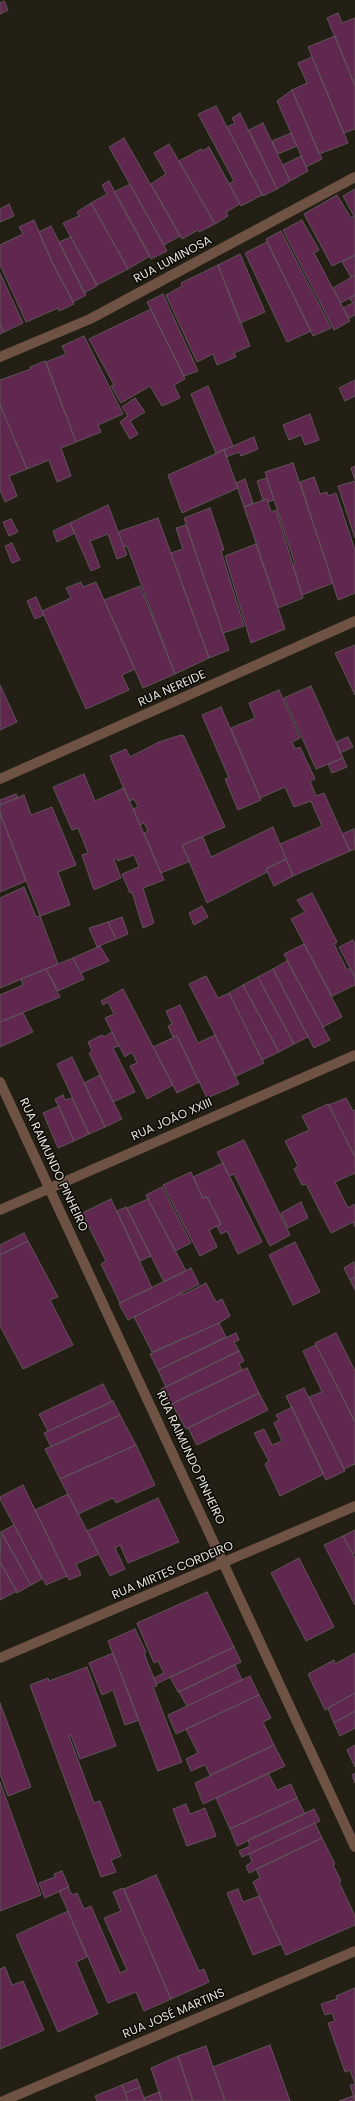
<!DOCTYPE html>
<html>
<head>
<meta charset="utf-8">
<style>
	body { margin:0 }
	canvas { display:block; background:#231f14 }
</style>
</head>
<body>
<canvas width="355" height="2101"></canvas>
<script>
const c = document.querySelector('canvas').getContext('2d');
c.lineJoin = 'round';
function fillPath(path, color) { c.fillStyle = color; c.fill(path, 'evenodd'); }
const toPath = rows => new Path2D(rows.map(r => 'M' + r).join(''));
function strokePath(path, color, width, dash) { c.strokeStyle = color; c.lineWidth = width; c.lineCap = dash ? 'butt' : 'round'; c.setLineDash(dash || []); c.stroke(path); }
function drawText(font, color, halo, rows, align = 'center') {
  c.font = font + ' Poppins,sans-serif'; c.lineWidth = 3; c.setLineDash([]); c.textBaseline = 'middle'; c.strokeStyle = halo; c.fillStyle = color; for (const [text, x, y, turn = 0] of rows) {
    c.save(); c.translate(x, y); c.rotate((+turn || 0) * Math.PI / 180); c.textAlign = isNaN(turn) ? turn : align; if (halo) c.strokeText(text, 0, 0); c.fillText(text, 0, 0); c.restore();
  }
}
const building = toPath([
	[4,1,8,10,0,14,0,3,4,1],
	[338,13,342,23,355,18,355,86,327,18,338,13],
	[335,36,355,86,355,129,344,133,308,47,335,36],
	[312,57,348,143,319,154,292,90,307,83,298,63,312,57],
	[292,90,322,159,306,167,277,101,292,90],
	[216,106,262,195,241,206,229,184,234,181,198,114,216,106],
	[240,113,277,189,263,196,227,127,235,123,232,118,240,113],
	[263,123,290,181,277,189,249,130,263,123],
	[291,133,297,146,278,154,272,141,291,133],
	[124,138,180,236,164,245,109,147,124,138],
	[169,144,215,224,199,232,198,230,182,239,151,184,166,174,154,153,169,144],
	[209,147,240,204,226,212,228,216,215,224,179,161,201,149,202,151,209,147],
	[301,156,308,171,290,181,283,165,301,156],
	[109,181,150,256,128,269,91,203,107,194,102,185,109,181],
	[130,184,167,251,151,259,114,192,130,184],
	[355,189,355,218,343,196,355,189],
	[337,195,351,218,354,216,355,218,355,255,332,266,304,214,337,195],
	[91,203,128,269,97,285,63,223,79,216,77,212,91,203],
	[9,204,14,216,0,222,0,209,9,204],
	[34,220,52,262,74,304,59,311,58,308,26,322,0,265,0,245,23,234,19,227,34,220],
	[302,220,319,250,314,253,350,321,334,330,283,230,302,220],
	[51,226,86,295,73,302,52,262,39,232,51,226],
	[281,231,331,328,313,336,266,239,281,231],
	[71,237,97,286,84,293,59,242,71,237],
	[267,242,311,331,287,342,245,253,267,242],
	[240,254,265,312,240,323,218,265,240,254],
	[355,255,355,275,351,277,342,262,355,255],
	[218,265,250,346,234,353,236,357,217,365,213,354,197,362,166,295,182,286,181,283,218,265],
	[0,273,23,323,4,332,0,323,0,273],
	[355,275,355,295,341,303,333,288,355,275],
	[163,294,198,371,184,376,147,302,163,294],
	[355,295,355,315,349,318,343,308,353,303,349,298,355,295],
	[151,309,185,379,174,385,180,398,162,406,150,386,121,403,111,386,114,385,89,339,151,309],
	[0,323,4,332,0,334,0,323],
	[84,336,123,414,98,425,101,432,76,442,46,362,66,354,62,346,84,336],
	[45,361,76,442,61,448,71,476,57,482,49,460,27,469,0,405,0,380,31,369,30,367,45,361],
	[355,380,355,396,345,401,339,388,355,380],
	[208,386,233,446,216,453,191,394,208,386],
	[135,398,145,412,130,421,138,434,130,439,120,422,128,416,122,407,135,398],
	[0,405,27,469,9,476,17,496,5,502,0,490,0,405],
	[310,414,319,440,305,445,301,435,289,440,283,425,310,414],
	[254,437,258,449,241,456,239,452,226,457,224,450,254,437],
	[224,450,238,488,182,513,168,475,224,450],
	[293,463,333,583,302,595,293,565,295,564,265,472,293,463],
	[355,466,355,480,351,468,355,466],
	[314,477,320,494,327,492,328,496,336,493,355,550,355,593,338,600,300,482,314,477],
	[267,478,274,500,268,502,267,499,263,500,257,481,267,478],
	[245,479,253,503,244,507,236,483,245,479],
	[355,481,355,538,338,486,355,481],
	[267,499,271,512,276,510,303,598,278,608,244,507,267,499],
	[108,505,127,555,117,559,108,534,90,541,100,567,91,571,70,523,108,505],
	[210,508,224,550,221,551,244,626,223,633,184,518,210,508],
	[158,518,209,658,175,674,127,546,124,547,118,532,158,518],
	[11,519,18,532,9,536,3,522,11,519],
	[70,523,75,533,57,542,53,531,70,523],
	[186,525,229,650,209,658,171,553,183,549,176,528,186,525],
	[12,543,20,560,12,563,5,546,12,543],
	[256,544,285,629,251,643,225,556,256,544],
	[81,582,83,587,96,582,135,669,122,675,129,690,86,709,42,611,71,598,66,588,81,582],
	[140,586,175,674,143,688,104,600,140,586],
	[36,597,44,615,35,619,27,601,36,597],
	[355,645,355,695,335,653,355,645],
	[0,685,17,722,0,730,0,685],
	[311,686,343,758,316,769,284,698,311,686],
	[279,690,300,738,292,742,295,749,300,747,315,779,310,781,316,796,324,793,350,851,293,876,280,844,322,826,311,801,294,807,285,787,260,798,231,728,255,718,249,703,279,690],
	[221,707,261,800,238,810,225,779,229,778,202,715,221,707],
	[181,735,184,736,225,827,182,845,190,861,161,873,144,833,148,831,144,823,140,825,133,809,138,807,134,799,129,801,110,756,126,749,130,757,159,742,181,735],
	[348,737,353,747,340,753,336,742,348,737],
	[343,758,347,767,332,773,328,764,343,758],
	[84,774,95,801,124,788,161,873,164,880,143,888,154,923,143,928,132,892,130,893,122,874,139,867,134,855,118,861,117,858,114,860,121,878,94,890,82,855,88,853,78,828,72,830,53,787,84,774],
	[16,794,18,798,0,805,0,800,16,794],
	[24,795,31,815,52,807,76,865,58,872,70,905,40,916,0,813,0,805,24,795],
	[0,813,26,881,0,892,0,813],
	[273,827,286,859,266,869,267,872,207,903,182,845,203,837,211,857,273,827],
	[354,829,355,849,350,851,342,834,354,829],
	[286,859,293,876,274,886,266,869,286,859],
	[24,887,36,917,40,916,58,964,0,988,0,898,24,887],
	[312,893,337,942,334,944,347,970,350,968,355,977,355,985,332,996,291,919,305,912,297,900,312,893],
	[202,906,208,917,194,925,189,913,202,906],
	[122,917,128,934,116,939,108,922,122,917],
	[108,922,116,939,97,947,89,928,108,922],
	[353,940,355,944,355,977,339,947,353,940],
	[304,944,342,1017,323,1027,284,954,304,944],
	[100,946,109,961,81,973,73,958,100,946],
	[73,958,84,979,58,991,46,969,73,958],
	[287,961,330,1040,314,1048,273,969,287,961],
	[46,969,60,997,0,1022,0,995,23,985,21,979,46,969],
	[273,969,308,1037,294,1044,258,977,273,969],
	[206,976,218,998,229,993,264,1063,236,1076,189,984,206,976],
	[258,977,294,1044,279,1052,243,985,258,977],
	[243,985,279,1052,262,1060,229,993,243,985],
	[123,989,173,1085,147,1099,130,1066,137,1063,132,1052,125,1057,105,1018,114,1014,108,1002,103,1005,101,1001,123,989],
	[180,1005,198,1043,215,1035,239,1084,207,1098,177,1036,173,1037,168,1026,172,1024,166,1011,180,1005],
	[23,1013,33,1032,0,1047,0,1022,23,1013],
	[112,1032,119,1046,113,1048,135,1092,113,1102,89,1053,92,1051,88,1042,102,1035,104,1037,112,1032],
	[177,1036,199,1082,177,1093,153,1047,177,1036],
	[72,1057,105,1127,89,1134,57,1064,72,1057],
	[100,1075,122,1119,105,1127,84,1083,100,1075],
	[63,1095,65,1100,72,1098,89,1134,74,1141,55,1099,63,1095],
	[346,1098,353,1111,355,1110,355,1157,329,1105,346,1098],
	[328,1104,355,1157,355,1173,335,1182,348,1208,355,1204,355,1227,353,1222,331,1233,306,1184,302,1185,294,1169,298,1166,285,1141,309,1130,302,1116,328,1104],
	[59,1106,74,1141,58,1148,43,1113,59,1106],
	[244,1140,290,1235,270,1246,234,1174,229,1176,217,1152,244,1140],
	[223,1163,262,1242,238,1254,227,1231,221,1234,217,1226,221,1224,207,1197,203,1198,193,1177,223,1163],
	[191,1172,203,1198,207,1197,221,1224,209,1230,217,1247,200,1256,163,1185,191,1172],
	[162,1187,191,1243,175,1251,146,1195,162,1187],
	[111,1199,152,1288,120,1303,101,1264,106,1261,82,1213,111,1199],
	[148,1199,186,1271,164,1282,127,1208,148,1199],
	[301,1202,308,1218,288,1228,281,1213,301,1202],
	[126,1207,151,1256,140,1261,117,1211,126,1207],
	[24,1233,28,1241,0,1255,0,1245,24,1233],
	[28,1241,58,1297,50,1300,73,1345,23,1369,0,1326,0,1255,28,1241],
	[295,1242,320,1292,293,1305,269,1255,295,1242],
	[354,1262,355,1277,350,1280,344,1268,354,1262],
	[191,1268,199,1284,128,1320,119,1304,120,1303,191,1268],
	[355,1277,355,1290,350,1280,355,1277],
	[206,1283,216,1302,222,1299,230,1316,219,1323,152,1352,134,1317,181,1293,182,1295,206,1283],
	[219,1323,226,1337,158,1370,150,1354,219,1323],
	[236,1333,239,1340,234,1342,239,1351,166,1387,158,1370,236,1333],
	[336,1333,355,1371,355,1422,315,1343,336,1333],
	[316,1345,355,1422,355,1464,344,1469,309,1397,322,1392,303,1351,316,1345],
	[239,1351,244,1361,239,1364,242,1370,169,1405,161,1389,239,1351],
	[247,1368,259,1393,186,1429,172,1404,247,1368],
	[103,1384,112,1402,48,1431,39,1414,103,1384],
	[304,1388,345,1471,326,1480,286,1396,304,1388],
	[259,1393,268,1410,197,1445,188,1428,259,1393],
	[113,1401,120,1415,51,1447,44,1433,113,1401],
	[292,1407,324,1474,280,1496,265,1464,269,1461,254,1433,264,1429,272,1445,282,1441,274,1423,279,1420,276,1415,292,1407],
	[120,1415,136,1445,60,1479,45,1449,120,1415],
	[136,1445,155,1485,116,1503,113,1498,78,1514,60,1479,136,1445],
	[23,1485,67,1576,46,1585,0,1499,0,1497,23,1485],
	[68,1494,99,1554,76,1564,81,1575,69,1580,35,1510,68,1494],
	[158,1498,179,1542,128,1563,120,1545,115,1548,125,1569,110,1576,87,1531,158,1498],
	[14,1525,42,1579,31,1585,1,1532,14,1525],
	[355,1530,355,1553,353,1554,343,1536,355,1530],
	[1,1532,31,1585,17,1593,0,1562,1,1532],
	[343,1536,355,1558,355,1605,324,1545,343,1536],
	[299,1558,334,1627,306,1641,271,1573,299,1558],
	[0,1562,17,1591,0,1600,0,1562],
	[207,1592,234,1647,156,1684,154,1678,164,1673,158,1661,154,1663,137,1623,207,1592],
	[135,1629,146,1652,144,1653,157,1686,153,1687,182,1762,158,1771,108,1641,135,1629],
	[234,1647,241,1662,178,1692,170,1677,234,1647],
	[113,1653,139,1720,125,1725,113,1690,102,1695,89,1663,113,1653],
	[355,1653,355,1693,325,1710,308,1674,334,1660,335,1664,355,1653],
	[235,1665,242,1680,187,1706,179,1692,235,1665],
	[87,1667,116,1746,80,1759,71,1735,69,1736,94,1803,100,1801,121,1856,111,1860,116,1872,101,1877,30,1685,48,1678,49,1681,87,1667],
	[250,1676,259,1695,176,1734,168,1715,250,1676],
	[355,1693,355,1711,334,1723,328,1708,355,1693],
	[259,1695,271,1718,263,1722,274,1745,210,1775,205,1765,191,1771,186,1759,198,1753,186,1729,259,1695],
	[0,1703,31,1787,8,1796,0,1774,0,1703],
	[355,1711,355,1728,340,1736,334,1723,355,1711],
	[274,1745,285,1766,203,1804,195,1783,274,1745],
	[355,1745,355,1767,347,1750,355,1745],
	[268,1773,277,1790,291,1784,297,1798,230,1829,216,1798,268,1773],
	[355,1773,355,1783,352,1775,355,1773],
	[0,1782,41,1895,0,1911,0,1782],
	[297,1798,305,1814,237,1846,230,1829,297,1798],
	[186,1804,190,1814,205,1808,216,1836,187,1846,173,1809,186,1804],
	[314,1809,320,1821,242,1857,239,1851,250,1846,248,1840,314,1809],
	[315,1823,322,1838,249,1873,246,1866,252,1862,249,1854,315,1823],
	[322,1838,335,1864,333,1865,341,1881,339,1882,355,1916,355,1925,286,1955,253,1882,260,1878,256,1869,322,1838],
	[62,1871,69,1887,45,1898,39,1883,55,1877,54,1874,62,1871],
	[156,1875,199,1971,204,1969,209,1982,171,1999,124,1889,156,1875],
	[68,1887,72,1895,77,1893,84,1909,91,1906,120,1973,127,1970,104,1918,121,1911,113,1892,123,1888,171,1999,144,2011,136,1992,108,2003,59,1891,68,1887],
	[238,1889,243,1902,259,1896,281,1944,253,1955,227,1893,238,1889],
	[68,1911,87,1957,76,1962,98,2014,58,2032,16,1935,68,1911],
	[5,1967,12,1985,23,1981,44,2030,0,2049,0,1969,5,1967],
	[355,1988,355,2084,350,2070,345,2072,328,2023,335,2021,332,2013,325,2015,321,2004,337,1999,336,1996,355,1988],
	[270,2045,290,2101,225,2101,213,2067,270,2045],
	[206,2046,213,2067,225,2101,193,2101,178,2056,206,2046],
	[178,2056,193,2101,162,2101,151,2068,178,2056],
	[137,2079,140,2087,125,2093,122,2085,137,2079],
	[355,2084,355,2100,350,2085,355,2084],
	[122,2085,128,2101,97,2101,95,2096,122,2085],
	[140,2087,145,2101,128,2101,125,2093,140,2087],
	[159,2092,162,2101,145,2101,144,2098,159,2092],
	[353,2096,355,2101,339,2101,353,2096]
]);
fillPath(building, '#60284e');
strokePath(building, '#60535b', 1);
strokePath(toPath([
	[0,357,90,319,355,177],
	[0,779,355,621],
	[0,1210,355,1055],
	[0,1658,355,1506],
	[3,2101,355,1951]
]), '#6e5344', 10);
strokePath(toPath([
	[0,1082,355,1847]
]), '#6e5344', 10);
drawText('12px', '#e3e1d9', '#0b0905', [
	["RUA LUMINOSA",173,260,-28],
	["RUA NEREIDE",172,689,-24],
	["RUA JOÃO XXIII",172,1120,-24],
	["RUA RAIMUNDO PINHEIRO",53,1165,65],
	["RUA RAIMUNDO PINHEIRO",190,1458,65],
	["RUA MIRTES CORDEIRO",173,1571,-23],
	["RUA JOSÉ MARTINS",174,2014,-23]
]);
</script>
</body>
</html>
